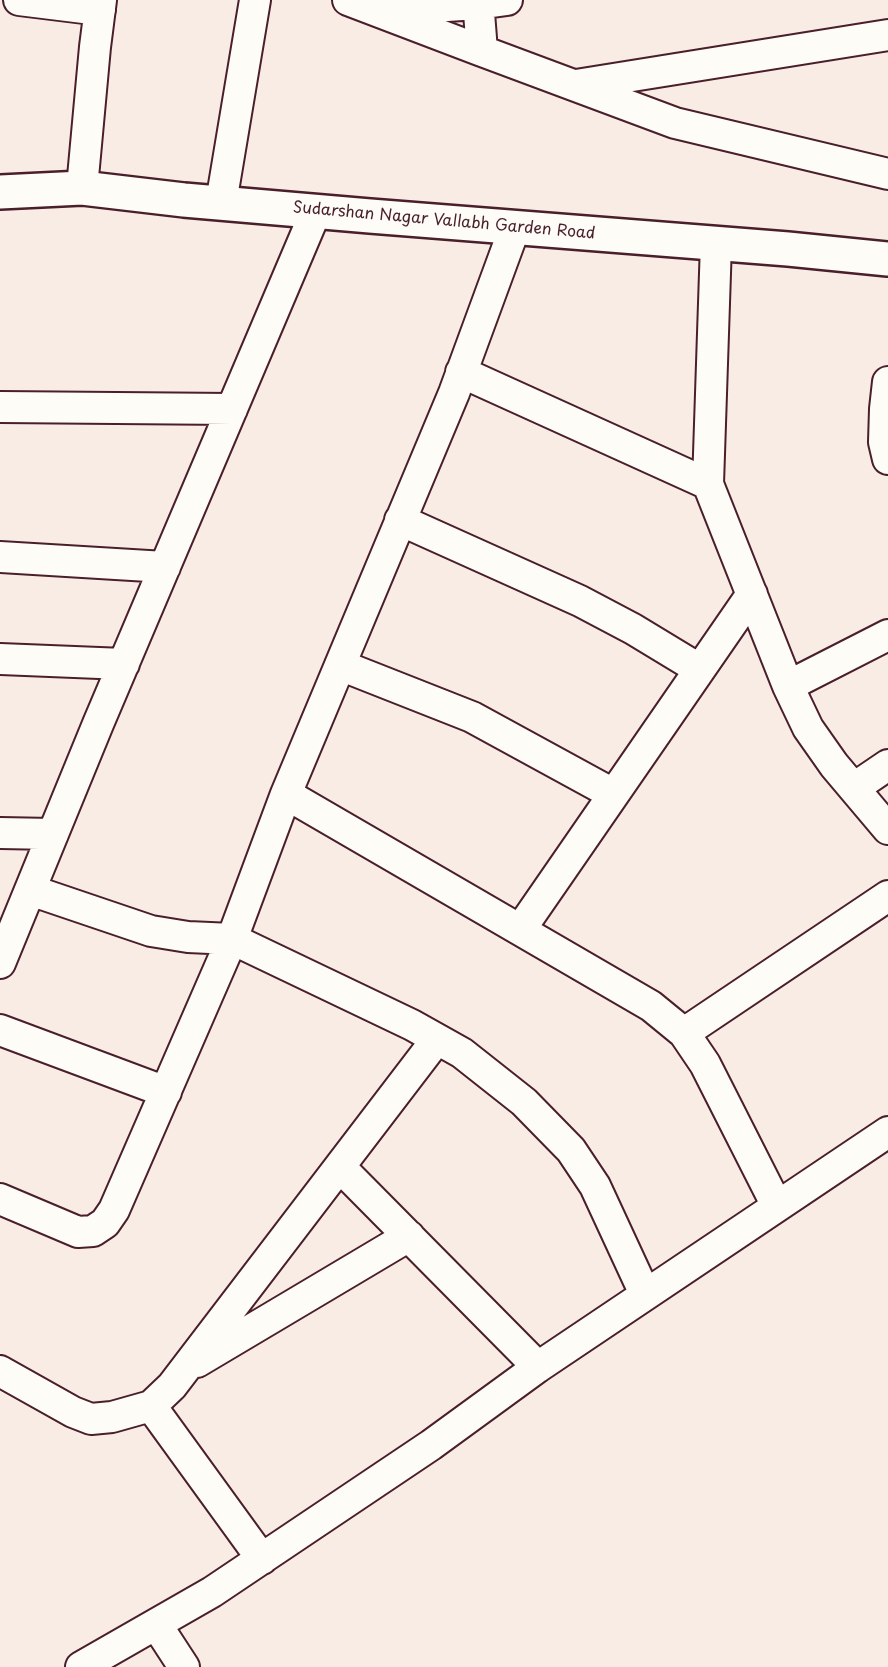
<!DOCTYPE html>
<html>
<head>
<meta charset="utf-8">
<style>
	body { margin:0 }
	canvas { display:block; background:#f8ece5 }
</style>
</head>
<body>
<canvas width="888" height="1667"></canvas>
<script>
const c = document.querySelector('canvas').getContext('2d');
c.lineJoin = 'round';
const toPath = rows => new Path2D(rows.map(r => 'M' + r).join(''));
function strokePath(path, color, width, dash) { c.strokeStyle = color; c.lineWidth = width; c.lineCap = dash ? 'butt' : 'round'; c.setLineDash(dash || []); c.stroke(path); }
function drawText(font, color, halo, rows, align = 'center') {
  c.font = font + ' "Playpen Sans",sans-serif'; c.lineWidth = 6; c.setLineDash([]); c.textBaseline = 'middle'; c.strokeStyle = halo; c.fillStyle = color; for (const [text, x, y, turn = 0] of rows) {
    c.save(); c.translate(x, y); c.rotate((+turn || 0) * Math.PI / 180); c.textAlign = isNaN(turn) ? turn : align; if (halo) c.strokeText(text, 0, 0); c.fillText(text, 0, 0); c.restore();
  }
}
const minor = toPath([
	[19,0,100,10],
	[348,0,482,51],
	[478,0,482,51,675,123,888,174],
	[385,10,478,4,507,0],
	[576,85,888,35],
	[82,188,95,47,101,0],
	[221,203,255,0],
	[716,243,708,484,788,686,808,728,834,765,888,829],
	[461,372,708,484],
	[888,382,885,409,884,442,888,459],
	[0,407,232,409],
	[400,520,580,601,633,629,699,669],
	[0,557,165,567],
	[0,659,124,664],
	[340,665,472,717,613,794],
	[788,686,888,635],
	[854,788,888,765],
	[286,794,651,1006,684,1033,705,1064,777,1206],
	[0,833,53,834],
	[30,890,151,931,188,937,232,939,412,1025,462,1053,524,1102,571,1150,595,1186,645,1294],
	[520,930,752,594],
	[0,963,98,724,316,211],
	[0,1030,166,1092],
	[684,1033,888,896],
	[340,1167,538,1367],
	[0,1199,78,1232,93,1231,105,1223,114,1210,232,939,286,794,454,393,515,227],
	[197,1362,409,1236],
	[0,1371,73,1412,91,1419,112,1417,151,1406,172,1386,437,1039],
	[151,1406,262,1559],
	[156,1624,184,1667],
	[81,1667,212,1592,431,1445,538,1367,888,1132]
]);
const tertiary = toPath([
	[0,192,82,188,184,200,370,216,788,249,888,259]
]);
strokePath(minor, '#4a1f2b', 34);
strokePath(tertiary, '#4a1f2b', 38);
strokePath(minor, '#fdfcf7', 30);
strokePath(tertiary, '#fdfcf7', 33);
drawText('16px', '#4a1f2b', '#fdfcf7', [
	["Sudarshan Nagar Vallabh Garden Road",444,221,5]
]);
</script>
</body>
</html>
